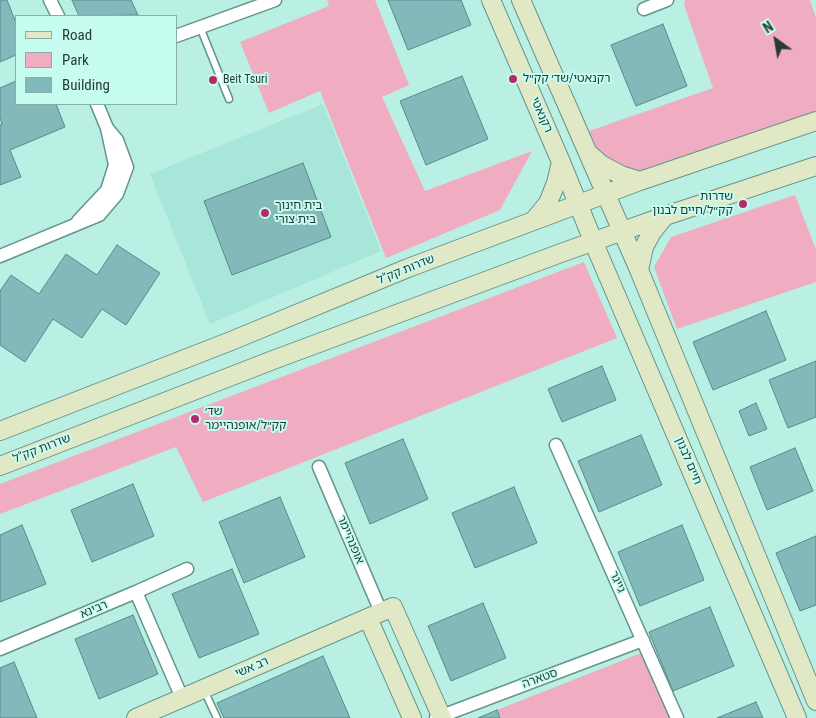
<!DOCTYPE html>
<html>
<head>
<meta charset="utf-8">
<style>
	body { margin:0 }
	#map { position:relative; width:816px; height:718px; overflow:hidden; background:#baefe3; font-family:"Roboto Condensed",sans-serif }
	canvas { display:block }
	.legend { position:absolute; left:15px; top:15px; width:162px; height:90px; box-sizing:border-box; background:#c7fcf0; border:1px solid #87afa6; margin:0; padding:6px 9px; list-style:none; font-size:15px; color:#273c37 }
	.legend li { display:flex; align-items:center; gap:10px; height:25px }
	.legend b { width:25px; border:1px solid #87afa6 }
	.north { position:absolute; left:751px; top:15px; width:50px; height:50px; -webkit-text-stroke:4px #c7fcf0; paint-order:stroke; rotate:328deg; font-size:14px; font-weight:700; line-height:20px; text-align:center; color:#273c37 }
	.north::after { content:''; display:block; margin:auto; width:18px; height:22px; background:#273c37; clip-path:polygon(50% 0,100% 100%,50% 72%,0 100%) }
</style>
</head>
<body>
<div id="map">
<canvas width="816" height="718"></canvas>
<ul class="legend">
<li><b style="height:6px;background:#e1e8c6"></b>Road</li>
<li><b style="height:14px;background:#f0acc0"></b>Park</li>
<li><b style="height:14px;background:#84b9bc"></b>Building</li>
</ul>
<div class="north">N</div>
</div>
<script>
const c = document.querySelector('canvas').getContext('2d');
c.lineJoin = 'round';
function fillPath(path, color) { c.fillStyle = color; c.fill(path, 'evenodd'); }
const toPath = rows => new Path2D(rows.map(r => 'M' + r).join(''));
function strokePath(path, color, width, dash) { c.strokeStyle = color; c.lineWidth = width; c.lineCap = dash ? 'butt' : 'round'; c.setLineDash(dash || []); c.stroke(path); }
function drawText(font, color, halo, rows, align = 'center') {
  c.font = font + ' "Roboto Condensed","Noto Sans Hebrew",sans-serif'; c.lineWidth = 4; c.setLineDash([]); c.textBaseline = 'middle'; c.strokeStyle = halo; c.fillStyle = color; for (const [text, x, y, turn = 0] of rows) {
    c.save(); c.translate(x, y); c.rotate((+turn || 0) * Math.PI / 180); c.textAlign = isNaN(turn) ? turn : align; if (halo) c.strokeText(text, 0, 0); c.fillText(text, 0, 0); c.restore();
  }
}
fillPath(toPath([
	[323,104,381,251,210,324,150,174]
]), '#a7e6d8');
fillPath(toPath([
	[327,0,375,0,409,85,382,97,425,191,532,151,500,210,386,258,320,91,269,113,240,42,329,6],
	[685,0,810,0,816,18,816,112,643,172,618,166,597,152,589,131,713,88,684,5],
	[795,195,816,250,816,282,677,329,654,267,671,237],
	[584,262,617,338,203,502,176,447,0,514,0,484],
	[644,652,673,718,501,718,497,710]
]), '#f0acc0');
const building = toPath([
	[3,0,7,0,16,23,16,55,0,62,0,1,3,0],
	[72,0,131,0,138,15,79,16,72,0],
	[388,0,461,0,471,25,408,50,388,0],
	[663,24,687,86,636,106,611,45,663,24],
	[462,76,488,139,426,165,400,101,462,76],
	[16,81,16,104,56,104,65,127,10,150,21,177,0,185,0,125,2,124,0,118,0,88,16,81],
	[303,163,331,237,232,275,204,201,303,163],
	[117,245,160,273,126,325,102,309,82,338,53,319,25,362,0,345,0,291,11,275,39,294,66,254,97,275,117,245],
	[766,311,786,360,713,390,693,342,766,311],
	[816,361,816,417,788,428,769,380,816,361],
	[602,366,616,400,562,422,548,389,602,366],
	[756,403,767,429,749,436,739,411,756,403],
	[641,435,662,485,599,512,578,461,641,435],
	[403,439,428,499,370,524,345,463,403,439],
	[795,448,813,491,767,510,750,467,795,448],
	[133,484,154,536,92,562,71,510,133,484],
	[514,487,537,543,475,568,452,513,514,487],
	[280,497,305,557,244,583,219,522,280,497],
	[22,525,46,584,0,602,0,535,22,525],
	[682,525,704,580,640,606,618,552,682,525],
	[816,536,816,605,800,611,776,553,816,536],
	[232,569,259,634,199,658,172,594,232,569],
	[483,603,506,658,451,681,428,626,483,603],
	[710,607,734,666,673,691,649,632,710,607],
	[133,615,158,674,99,699,75,639,133,615],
	[323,656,350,718,224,718,217,703,323,656],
	[14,662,37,718,0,718,0,668,14,662],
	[756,702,763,718,717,718,756,702],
	[497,710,500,718,478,718,497,710]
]);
fillPath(building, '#84b9bc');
strokePath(building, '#568a8d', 1);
const lane = toPath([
	[200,27,229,99],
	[204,690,217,718]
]);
const street = toPath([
	[50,0,58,16],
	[644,9,667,0],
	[176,36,275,0],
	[78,221,107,190,115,165,107,128,97,104],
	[0,256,99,215,117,194,127,167,117,140,107,128],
	[556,445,677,718],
	[319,467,381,612],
	[136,592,182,698],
	[0,649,136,592,187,569],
	[436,718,643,640]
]);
const secondary = toPath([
	[491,0,561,162,596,248,797,718],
	[521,0,639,270,816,701],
	[588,153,602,165,621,175,640,181],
	[535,219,548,203,556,183,561,162],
	[639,270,644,247,652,232,665,216],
	[0,431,231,341,408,268,640,181,816,121],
	[0,466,273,360,561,253,665,216,816,166],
	[368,618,412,718],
	[136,718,393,607,442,718]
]);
strokePath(lane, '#64958a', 9);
strokePath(street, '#64958a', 15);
strokePath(secondary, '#64958a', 20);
strokePath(lane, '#fff', 6);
strokePath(street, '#fff', 12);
strokePath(secondary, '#e1e8c6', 18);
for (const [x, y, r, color] of [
	[513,79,5,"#b52b67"],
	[213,80,5,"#b52b67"],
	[743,204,5,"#b52b67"],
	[265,213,5,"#b52b67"],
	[195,419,5,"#b52b67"]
]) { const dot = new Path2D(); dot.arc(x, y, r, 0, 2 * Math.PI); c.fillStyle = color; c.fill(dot); strokePath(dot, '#c7fcf0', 2); }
drawText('12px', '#273c37', '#c7fcf0', [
	["רקנאטי/שד׳ קק״ל",523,79],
	["Beit Tsuri",223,80],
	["שדרות",733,197,"right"],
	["קק״ל/חיים לבנון",733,211,"right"],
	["בית חינוך",275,206],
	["בית צורי",275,220],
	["שד׳",205,412],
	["קק״ל/אופנהיימר",205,426]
], 'left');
drawText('12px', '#273c37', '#c7fcf0', [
	["רקנאטי",541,115,66],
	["שדרות קק\"ל",406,270,-22],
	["שדרות קק\"ל",42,449,-21],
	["חיים לבנון",688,461,67],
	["אופנהיימר",350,540,67],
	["גייגר",617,582,66],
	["רבינא",94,610,-23],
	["רב אשי",252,668,-23],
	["סטארה",540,679,-20]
]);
</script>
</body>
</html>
